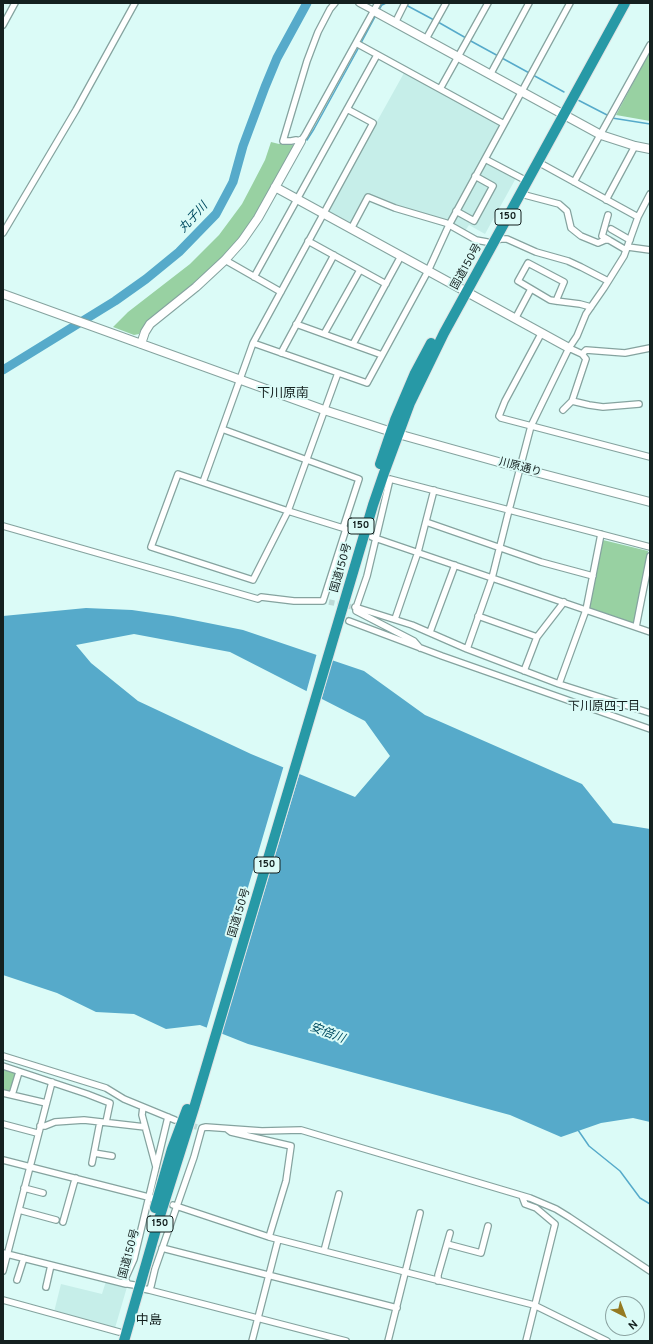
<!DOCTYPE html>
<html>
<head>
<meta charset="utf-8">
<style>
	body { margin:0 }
	#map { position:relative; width:653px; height:1344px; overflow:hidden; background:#dbfbf7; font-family:Overpass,sans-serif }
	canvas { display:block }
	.frame { position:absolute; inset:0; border:4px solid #14201f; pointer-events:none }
	.north { position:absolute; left:605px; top:1296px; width:40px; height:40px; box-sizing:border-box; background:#dbfbf7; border:1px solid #8ba3a1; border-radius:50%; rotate:138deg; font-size:11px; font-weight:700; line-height:16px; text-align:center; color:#14201f }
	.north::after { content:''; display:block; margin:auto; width:14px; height:18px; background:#957a22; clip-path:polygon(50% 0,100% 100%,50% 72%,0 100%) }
</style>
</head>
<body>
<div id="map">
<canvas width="653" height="1344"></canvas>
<div class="frame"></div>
<div class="north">N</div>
</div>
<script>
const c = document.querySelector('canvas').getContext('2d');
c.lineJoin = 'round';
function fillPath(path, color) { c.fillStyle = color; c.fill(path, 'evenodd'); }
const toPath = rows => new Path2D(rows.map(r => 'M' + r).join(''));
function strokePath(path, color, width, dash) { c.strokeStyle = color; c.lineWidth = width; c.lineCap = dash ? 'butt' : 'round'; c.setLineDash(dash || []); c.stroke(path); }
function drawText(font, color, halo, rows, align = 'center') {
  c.font = font + ' Overpass,"Noto Sans JP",sans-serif'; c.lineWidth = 4; c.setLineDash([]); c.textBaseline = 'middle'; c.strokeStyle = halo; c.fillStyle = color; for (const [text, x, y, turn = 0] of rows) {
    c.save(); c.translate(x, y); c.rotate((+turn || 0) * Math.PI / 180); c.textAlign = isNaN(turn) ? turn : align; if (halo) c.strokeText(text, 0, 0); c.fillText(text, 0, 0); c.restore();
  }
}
fillPath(toPath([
	[404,73,500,125,448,222,392,204,367,194,350,226,326,213],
	[487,162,516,178,485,234,469,225,465,231,451,223,485,163],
	[106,1281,127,1287,115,1328,54,1312,61,1284,102,1294]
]), '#c6eee9');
fillPath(toPath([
	[650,51,650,121,616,115],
	[271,142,279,144,292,144,294,147,249,226,226,255,187,290,146,322,139,334,134,335,113,327,128,312,190,264,219,235,242,204,252,185,265,160],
	[603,540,648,551,634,624,591,610,589,607],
	[3,1068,16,1073,12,1091,9,1092,3,1090]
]), '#98d1a2');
fillPath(toPath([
	[86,608,132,610,173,616,243,630,364,671,425,715,582,784,613,823,650,829,650,1122,633,1118,601,1123,561,1137,510,1115,248,1044,200,1025,166,1029,134,1014,96,1012,57,993,3,975,3,616],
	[134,634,230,652,365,721,390,756,355,797,251,754,138,701,91,663,76,645]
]), '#56aaca');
fillPath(toPath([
	[317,653,333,658,321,701,306,693],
	[284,765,300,772,221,1036,206,1030]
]), '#dbfbf7');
strokePath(toPath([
	[382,5,386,3],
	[406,5,434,20],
	[379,10,383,3],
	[438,22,466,38],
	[469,40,564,92],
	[361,43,376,15],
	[578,100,609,116],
	[612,118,650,124],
	[307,140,314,129,359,47],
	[576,1130,578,1130,589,1146,620,1171,640,1198,650,1204]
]), '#56aaca', 1.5);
strokePath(toPath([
	[3,370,115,301,146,279,179,252,216,214,233,182,243,146,265,87,277,58,307,3]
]), '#56aaca', 9);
strokePath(toPath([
	[350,530,365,535],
	[329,602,353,607],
	[186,1124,197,1127]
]), '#bddad7', 5.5, [5.5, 3]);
const street = toPath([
	[335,3,330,9,318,32,307,61,283,141,291,141,296,140,301,141,305,135,378,3],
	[359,3,374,11],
	[395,23,405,3],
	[3,25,15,3],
	[426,39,446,3],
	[356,43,504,124],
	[490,75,529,3],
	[440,89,488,3],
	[485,159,523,179],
	[538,162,638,217],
	[574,182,650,45],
	[521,194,559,204,567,211,571,228,581,236,598,243,605,240,609,240,626,250],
	[606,200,635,146],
	[456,211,474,221,493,186,475,176],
	[608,215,602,236,609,240],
	[351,229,368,197,395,208,446,223,476,240,487,242],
	[611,229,630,240],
	[3,233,76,110,135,3],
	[496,240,501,239,507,239,536,252,568,261,581,267,608,281],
	[308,241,386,284],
	[628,247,650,250],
	[225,260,281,292],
	[254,277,377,55],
	[556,301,564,282,528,263,518,281,550,300,556,301,580,304,591,307],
	[515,319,531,289],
	[296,324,382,355],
	[324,334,360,270],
	[541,334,505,401,499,416,501,418,650,457],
	[253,343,367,383,428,271,449,225,570,3],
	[353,344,401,256],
	[281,353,334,255],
	[582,354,586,350,625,353,650,348],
	[572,401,589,405,603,407,639,404],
	[563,410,572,401,586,359,582,354,569,348],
	[222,429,359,479,343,528],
	[203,482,253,343,373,123,347,109],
	[426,522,541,562,593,576],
	[3,526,258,599,261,597,294,601,323,601,346,529,288,511,178,474,151,547,253,580,288,511,338,373],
	[372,537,650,632],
	[355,607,412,625,467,649,559,684,650,713],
	[478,616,537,637],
	[395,619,418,552,434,490],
	[349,621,442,656,650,729],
	[636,627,650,556],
	[430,632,455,565],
	[420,648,414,641,356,611,356,608,367,576,390,479,509,510,531,426,569,348,577,336,586,314,604,288,624,256,638,217,650,194],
	[467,649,492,578,509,510,650,547],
	[524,671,537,637,564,602],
	[559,684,586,610,601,534],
	[3,1056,106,1088,124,1099,175,1120],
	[3,1066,87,1094,110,1103,106,1122],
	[3,1093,46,1103],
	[12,1095,19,1072],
	[143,1107,142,1115,156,1167],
	[3,1124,37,1133],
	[40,1126,45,1126,55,1122,84,1120,145,1127],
	[227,1129,231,1132,291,1146,286,1181,269,1237],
	[94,1153,112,1156],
	[3,1160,152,1198],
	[92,1163,100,1122],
	[24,1188,43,1193],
	[522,1196,525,1204,536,1208,555,1224,526,1341],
	[173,1205,269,1237,534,1305,607,1341],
	[19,1210,56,1220],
	[63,1222,74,1183,76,1178],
	[447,1244,481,1253,488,1226],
	[162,1248,397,1308],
	[324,1251,339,1194],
	[3,1253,126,1284,128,1284],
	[3,1271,52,1082],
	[17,1280,24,1258],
	[438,1281,438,1275,450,1233],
	[134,1285,128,1284,125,1279,134,1259,168,1117],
	[46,1287,51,1265],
	[140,1288,149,1290,151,1286,155,1269,194,1157,202,1128,206,1127,262,1131,301,1130,530,1198,556,1209,569,1217,650,1271],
	[149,1290,346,1341],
	[3,1300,119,1332],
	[252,1341,278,1240],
	[388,1341,420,1213]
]);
const secondary = toPath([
	[374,11,601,135,635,146,650,149],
	[275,187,569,348],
	[3,294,324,410,398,434,520,468,650,502],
	[141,344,145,332,150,324,196,287,225,260,242,241,258,218,301,141]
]);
const highway = toPath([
	[380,464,395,420,415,373,431,343],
	[155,1208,172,1149,187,1109],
	[124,1341,159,1219,194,1108,373,505,384,473,410,403,444,333,625,3]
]);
strokePath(street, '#85a39f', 8);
strokePath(secondary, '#85a39f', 10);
strokePath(highway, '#e3e4e4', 12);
strokePath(street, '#fff', 5.5);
strokePath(secondary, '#fff', 8);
strokePath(highway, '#2799a6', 10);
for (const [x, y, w] of [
	[508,217,26],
	[361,526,26],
	[267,865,26],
	[160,1224,26]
]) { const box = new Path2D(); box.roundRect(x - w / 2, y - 8, w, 16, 3); c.fillStyle = '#dbfbf7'; c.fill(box); strokePath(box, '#14201f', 1); }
drawText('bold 10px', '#14201f', null, [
	["150",508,217],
	["150",361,526],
	["150",267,865],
	["150",160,1224]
]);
drawText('11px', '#14201f', '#dbfbf7', [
	["国道150号",467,267,-61],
	["川原通り",520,468,15],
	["国道150号",342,568,-74],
	["国道150号",240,913,-73],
	["国道150号",130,1254,-75]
]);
drawText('italic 12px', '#004b61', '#dbfbf7', [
	["丸子川",194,218,-48],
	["安倍川",327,1034,21]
]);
drawText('12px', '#14201f', '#dbfbf7', [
	["下川原四丁目",604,708]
]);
drawText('13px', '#14201f', '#dbfbf7', [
	["下川原南",283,394],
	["中島",149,1321]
]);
</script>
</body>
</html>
